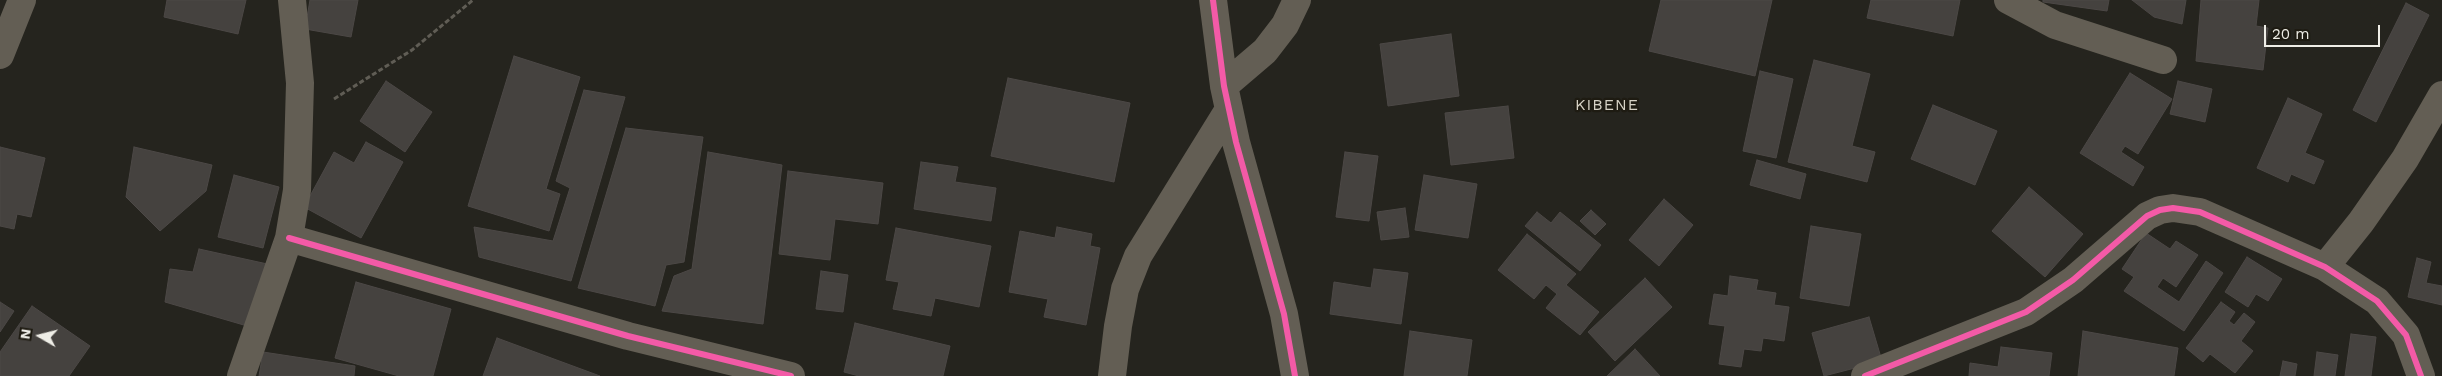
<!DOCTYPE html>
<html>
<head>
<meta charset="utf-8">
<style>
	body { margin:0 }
	#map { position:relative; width:2442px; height:376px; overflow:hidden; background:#25241e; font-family:"Work Sans",sans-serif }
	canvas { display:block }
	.north { position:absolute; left:15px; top:311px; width:50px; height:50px; -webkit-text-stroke:4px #1e1b12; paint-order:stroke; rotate:278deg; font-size:14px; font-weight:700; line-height:20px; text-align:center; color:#eeede6 }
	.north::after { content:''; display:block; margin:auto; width:18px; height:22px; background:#eeede6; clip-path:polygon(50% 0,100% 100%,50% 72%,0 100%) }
	.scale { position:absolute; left:2264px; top:25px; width:116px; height:22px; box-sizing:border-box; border:2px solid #eeede6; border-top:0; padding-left:6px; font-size:15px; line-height:18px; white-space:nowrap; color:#eeede6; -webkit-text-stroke:4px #1e1b12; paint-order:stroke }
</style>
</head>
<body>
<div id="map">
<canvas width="2442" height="376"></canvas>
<div class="north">N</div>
<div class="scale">20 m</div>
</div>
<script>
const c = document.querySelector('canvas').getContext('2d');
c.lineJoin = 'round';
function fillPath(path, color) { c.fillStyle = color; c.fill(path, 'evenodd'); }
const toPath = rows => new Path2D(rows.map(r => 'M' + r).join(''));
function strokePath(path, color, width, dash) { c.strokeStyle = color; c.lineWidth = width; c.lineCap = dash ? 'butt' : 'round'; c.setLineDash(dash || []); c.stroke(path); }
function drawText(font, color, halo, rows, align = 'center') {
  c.font = font + ' "Work Sans",sans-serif'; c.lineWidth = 4.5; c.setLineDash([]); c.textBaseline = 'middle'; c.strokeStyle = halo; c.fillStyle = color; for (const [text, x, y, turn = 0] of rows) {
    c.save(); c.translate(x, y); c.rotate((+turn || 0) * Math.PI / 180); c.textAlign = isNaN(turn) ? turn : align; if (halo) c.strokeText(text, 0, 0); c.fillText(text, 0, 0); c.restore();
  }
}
const building = toPath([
	[167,0,246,0,238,34,164,17,167,0],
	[310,0,358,0,351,37,305,29,310,0],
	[1661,0,1772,0,1755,76,1649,51,1661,0],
	[1871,0,1960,0,1953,36,1867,18,1871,0],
	[2043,0,2109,0,2107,11,2043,2,2043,0],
	[2132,0,2186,0,2182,24,2154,17,2132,0],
	[2201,0,2259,0,2256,26,2268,28,2263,70,2196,61,2201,0],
	[2406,3,2429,15,2376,122,2353,110,2406,3],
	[1451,34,1459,96,1388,106,1380,44,1451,34],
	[514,56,580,77,546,189,560,194,549,231,468,206,514,56],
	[1814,60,1870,74,1852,146,1875,152,1867,182,1788,162,1814,60],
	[1760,71,1793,79,1776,158,1743,151,1760,71],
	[2130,73,2172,99,2138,154,2125,146,2121,152,2144,167,2133,186,2080,153,2130,73],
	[1008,78,1130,103,1114,182,991,156,1008,78],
	[386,81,432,112,405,152,360,121,386,81],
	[2178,81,2212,89,2205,122,2170,114,2178,81],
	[584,90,625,97,571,281,479,257,474,227,553,241,570,188,556,181,584,90],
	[2288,98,2322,114,2305,153,2324,161,2314,184,2291,174,2288,182,2257,168,2288,98],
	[1933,105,1997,131,1975,185,1911,159,1933,105],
	[1508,106,1514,158,1451,165,1445,113,1508,106],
	[626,128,703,137,684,262,666,265,655,306,578,288,626,128],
	[366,142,403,162,361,238,304,207,334,152,354,163,366,142],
	[0,147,45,158,31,217,17,214,14,229,0,226,0,147],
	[134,147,212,165,206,191,160,231,126,197,134,147],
	[708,152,782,165,763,324,662,311,674,276,692,269,708,152],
	[1345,152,1378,156,1369,221,1336,217,1345,152],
	[1757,160,1806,174,1800,199,1750,185,1757,160],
	[921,162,958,167,955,182,996,188,991,221,914,209,921,162],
	[788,171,883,183,878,224,835,219,830,260,779,254,788,171],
	[234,175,279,187,263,248,218,237,234,175],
	[1424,175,1477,184,1468,238,1415,230,1424,175],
	[2029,187,2083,234,2045,277,1992,231,2029,187],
	[1664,199,1693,225,1659,266,1629,240,1664,199],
	[1405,208,1409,237,1381,240,1377,212,1405,208],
	[1591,210,1606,224,1595,235,1580,221,1591,210],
	[1537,212,1551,223,1560,212,1601,245,1580,271,1525,226,1537,212],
	[1811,226,1861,234,1849,306,1800,298,1811,226],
	[1057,227,1092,234,1090,246,1100,248,1086,325,1044,317,1048,299,1009,292,1020,231,1055,238,1057,227],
	[896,228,991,246,979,307,935,298,931,316,893,309,899,282,886,280,896,228],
	[2146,233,2170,249,2176,241,2198,255,2176,287,2163,278,2157,287,2179,302,2206,261,2223,273,2184,331,2124,291,2134,277,2122,269,2146,233],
	[1527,234,1576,274,1566,285,1599,312,1580,335,1546,308,1557,294,1546,285,1534,299,1498,270,1527,234],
	[199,249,272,265,254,328,165,302,170,269,193,272,199,249],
	[2247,257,2282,279,2268,301,2256,294,2248,307,2225,292,2247,257],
	[2417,258,2431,262,2426,283,2442,286,2442,305,2408,297,2417,258],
	[1374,269,1408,273,1401,324,1330,314,1334,282,1371,288,1374,269],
	[821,271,848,275,843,312,816,309,821,271],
	[1730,276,1758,280,1756,290,1776,293,1774,305,1789,307,1784,341,1763,338,1761,351,1744,349,1741,367,1719,364,1725,326,1709,324,1714,294,1728,296,1730,276],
	[1645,278,1672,307,1615,361,1588,332,1645,278],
	[356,282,451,309,433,376,399,376,335,358,356,282],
	[0,302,14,311,0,332,0,302],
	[2221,302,2235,312,2229,321,2234,325,2244,313,2255,322,2241,341,2253,351,2235,373,2210,354,2203,362,2186,348,2221,302],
	[32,306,90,346,69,376,0,376,0,352,32,306],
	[1869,317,1882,361,1824,376,1812,333,1869,317],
	[855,323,950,346,943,376,859,376,844,372,855,323],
	[1410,331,1472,340,1467,376,1404,376,1410,331],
	[2083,331,2178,348,2174,376,2078,376,2083,331],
	[2351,334,2376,337,2371,376,2345,376,2351,334],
	[497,338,600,376,483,376,497,338],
	[2001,347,2052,353,2049,376,1969,376,1970,363,1998,367,2001,347],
	[1635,349,1660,376,1607,376,1635,349],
	[263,352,355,366,354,376,259,376,263,352],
	[2317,352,2338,355,2335,376,2314,376,2317,352],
	[2283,361,2297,364,2295,376,2280,376,2283,361]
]);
fillPath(building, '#45423f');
strokePath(building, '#4c4846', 1);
strokePath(toPath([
	[334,99,412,50,473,0]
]), '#605d55', 3, [5, 2.5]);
strokePath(toPath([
	[1213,0,1224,86,1236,142,1284,314,1295,376],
	[2008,0,2055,25,2163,60],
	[0,55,22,0],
	[1224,86,1265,51,1285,25,1297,0],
	[289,238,628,336,791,376],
	[2325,267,2361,222,2405,159,2442,95],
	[241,376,289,238,297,190,300,83,292,0],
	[1112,376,1118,326,1125,289,1138,256,1229,109],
	[1865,376,2026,312,2073,280,2147,216,2160,210,2173,208,2200,212,2325,267,2377,301,2406,335,2421,376]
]), '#635e54', 28);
strokePath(toPath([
	[1213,0,1224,86,1236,142,1284,314,1295,376],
	[289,238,628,336,791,376],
	[1865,376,2026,312,2073,280,2147,216,2160,210,2173,208,2200,212,2325,267,2377,301,2406,335,2421,376]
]), '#f35aa7', 6);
c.letterSpacing = '1px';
drawText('16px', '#d6d2c5', '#1e1b12', [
	["KIBENE",1607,105]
]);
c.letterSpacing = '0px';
</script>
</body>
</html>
